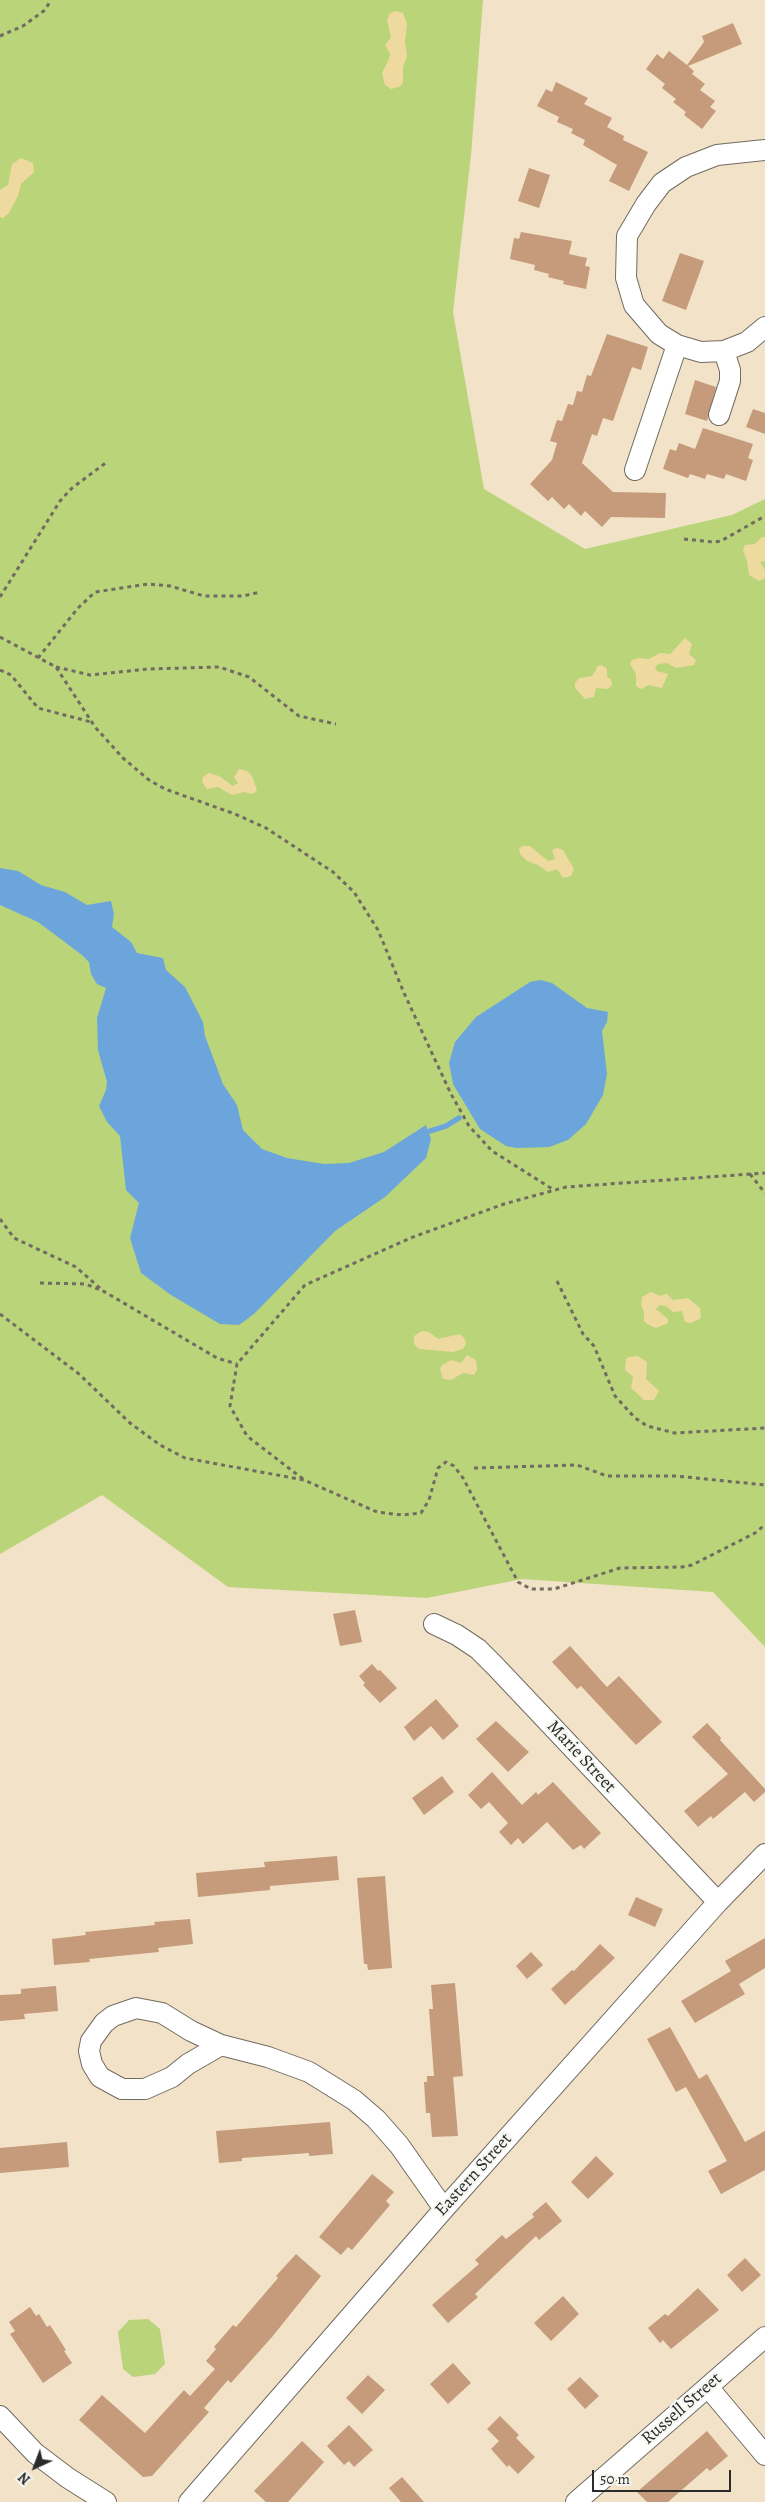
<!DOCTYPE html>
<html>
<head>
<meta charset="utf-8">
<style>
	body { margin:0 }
	#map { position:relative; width:765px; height:2502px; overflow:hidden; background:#f2e2c8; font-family:Alegreya,serif }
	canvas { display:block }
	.north { position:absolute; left:10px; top:2442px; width:50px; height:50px; -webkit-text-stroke:4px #f6f6f2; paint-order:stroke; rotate:223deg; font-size:14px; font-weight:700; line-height:20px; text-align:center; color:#2b2b2b }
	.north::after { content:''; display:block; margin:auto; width:18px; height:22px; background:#2b2b2b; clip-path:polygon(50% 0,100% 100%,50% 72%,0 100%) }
	.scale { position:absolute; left:592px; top:2470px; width:139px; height:22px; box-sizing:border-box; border:2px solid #2b2b2b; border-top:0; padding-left:6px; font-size:15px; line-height:18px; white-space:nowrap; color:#2b2b2b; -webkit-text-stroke:4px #f6f6f2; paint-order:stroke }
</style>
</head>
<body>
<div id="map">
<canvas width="765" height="2502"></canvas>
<div class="north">N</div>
<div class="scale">50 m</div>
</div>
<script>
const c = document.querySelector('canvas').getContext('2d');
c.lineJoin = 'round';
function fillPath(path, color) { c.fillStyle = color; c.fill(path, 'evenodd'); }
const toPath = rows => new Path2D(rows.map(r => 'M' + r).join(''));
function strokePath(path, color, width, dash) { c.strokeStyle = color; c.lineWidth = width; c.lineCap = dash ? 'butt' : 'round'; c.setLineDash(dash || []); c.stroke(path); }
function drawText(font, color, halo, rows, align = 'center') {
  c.font = font + ' Alegreya,serif'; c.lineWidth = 4.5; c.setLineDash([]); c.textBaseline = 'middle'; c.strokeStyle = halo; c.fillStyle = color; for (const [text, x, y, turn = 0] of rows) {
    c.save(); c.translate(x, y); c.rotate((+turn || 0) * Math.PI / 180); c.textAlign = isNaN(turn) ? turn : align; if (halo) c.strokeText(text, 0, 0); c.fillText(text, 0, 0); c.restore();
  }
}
fillPath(toPath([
	[0,0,483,0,471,155,453,312,484,489,585,549,732,515,765,499,765,1647,713,1592,522,1579,427,1598,228,1587,102,1495,0,1554],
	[148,2319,160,2329,165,2364,155,2374,133,2377,123,2369,118,2332,129,2320]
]), '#bad47a');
fillPath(toPath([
	[395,11,403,13,407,24,405,41,407,56,403,67,403,83,399,87,391,89,385,85,382,73,389,59,390,54,385,45,391,37,387,21,389,14],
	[21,158,33,163,34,172,21,184,18,196,9,213,3,218,0,217,0,190,8,185,12,164],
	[762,537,765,537,765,561,760,562,765,570,765,578,759,581,749,575,747,561,743,550,745,545,755,544],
	[685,638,692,644,689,654,696,660,694,665,676,668,667,663,658,664,655,668,657,671,668,674,662,688,649,685,641,689,636,686,636,674,630,664,632,660,639,658,649,659,660,653,670,654],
	[602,665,607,669,607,677,611,679,612,685,608,689,596,688,594,697,585,699,575,688,575,683,579,678,592,676,598,666],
	[239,769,247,771,252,776,257,790,253,794,244,792,232,795,218,787,207,789,202,782,203,777,209,773,219,776,233,786,238,783,234,777],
	[523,846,530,846,548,861,555,859,552,850,557,848,563,850,574,869,571,876,563,878,557,869,548,872,538,865,527,861,520,854,519,848],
	[651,1292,660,1296,667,1294,673,1300,688,1298,700,1308,701,1318,691,1323,685,1322,682,1311,673,1312,666,1306,660,1305,656,1309,668,1319,668,1323,656,1328,647,1324,644,1321,644,1312,641,1305,642,1297],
	[422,1331,429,1332,438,1339,460,1334,465,1339,466,1344,463,1349,453,1352,419,1349,414,1344,414,1336],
	[467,1355,476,1360,477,1370,474,1375,463,1373,451,1380,443,1379,440,1369,442,1365,451,1360,461,1363],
	[638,1356,647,1362,646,1379,659,1391,654,1400,644,1400,631,1388,633,1377,625,1370,626,1359,629,1357]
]), '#eeda9e');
fillPath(toPath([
	[0,868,18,871,41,885,65,892,87,905,111,901,114,914,112,927,131,942,137,953,163,958,166,970,185,987,203,1022,205,1036,223,1084,237,1105,243,1130,262,1149,287,1158,324,1164,349,1163,384,1152,426,1125,431,1139,426,1158,385,1197,335,1231,254,1314,239,1325,220,1324,171,1295,141,1273,130,1238,139,1203,126,1190,120,1136,107,1122,99,1106,106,1090,107,1082,98,1050,97,1018,106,988,97,984,91,974,89,962,82,955,38,922,0,905],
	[540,980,552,983,587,1008,608,1012,607,1022,602,1031,607,1074,603,1095,586,1124,568,1140,549,1147,517,1148,506,1146,480,1129,453,1084,449,1063,455,1042,476,1017,530,982]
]), '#6ca5db');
strokePath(toPath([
	[430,1131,446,1126,459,1118]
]), '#6ca5db', 5.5);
fillPath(toPath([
	[733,23,742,44,688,66,694,71,692,74,705,84,700,90,715,101,710,107,716,111,702,129,684,115,686,112,673,102,676,99,662,88,665,84,646,69,657,54,663,59,669,51,687,65,704,42,702,36],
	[556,82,588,98,584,104,612,118,607,127,624,136,623,140,648,152,629,191,609,181,617,165,583,145,585,140,571,133,573,129,557,122,559,117,537,106,546,89,552,92],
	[529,168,550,175,539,208,518,201],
	[521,232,572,241,569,254,587,258,585,266,590,267,586,289,563,284,564,281,548,277,549,274,534,270,535,265,510,259,514,238,519,239],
	[680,253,704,261,686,310,662,301],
	[607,334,648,347,641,370,632,367,613,421,603,418,597,436,592,434,582,463,613,492,666,493,665,518,611,517,602,527,585,511,581,516,569,504,564,509,552,497,548,501,530,484,552,460,557,443,550,441,557,420,562,421,568,404,573,405,577,391,582,392,587,375,591,376],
	[695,380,716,387,707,421,685,414],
	[753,409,765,413,765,434,746,427],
	[703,428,753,444,748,458,753,460,746,481,726,474,724,479,707,474,705,479,690,474,688,478,663,469,670,449,676,451,679,443,695,449],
	[355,1610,362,1642,340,1646,333,1614],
	[570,1646,607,1687,619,1676,662,1722,636,1745,581,1686,577,1689,552,1662],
	[372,1664,378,1671,380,1670,397,1688,380,1703,363,1685,365,1683,359,1676],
	[436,1699,459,1726,443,1740,431,1726,414,1741,404,1727],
	[496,1721,529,1752,508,1772,476,1739],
	[707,1723,721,1738,720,1740,765,1789,765,1792,754,1802,745,1792,713,1819,711,1816,698,1827,684,1811,728,1774,692,1737],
	[492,1772,522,1805,536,1792,538,1795,553,1782,601,1833,584,1849,581,1845,573,1850,547,1822,523,1844,518,1838,511,1845,499,1832,508,1823,489,1802,481,1809,468,1795],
	[442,1776,454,1792,424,1815,412,1798],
	[337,1856,339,1880,270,1886,270,1890,198,1897,196,1873,265,1867,264,1862],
	[385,1876,392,1968,368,1970,367,1964,364,1964,357,1878],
	[636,1897,663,1909,655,1927,628,1915],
	[190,1919,193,1944,158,1948,159,1952,89,1959,90,1962,54,1965,52,1939,86,1935,85,1932,155,1925,154,1922],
	[765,1938,765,1968,739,1984,745,1994,695,2023,681,2001,731,1971,725,1961],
	[600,1944,615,1958,565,2005,551,1989,572,1970,574,1971],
	[531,1952,543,1965,527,1979,516,1966],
	[455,1983,463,2076,453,2077,458,2136,432,2137,430,2113,426,2113,424,2082,427,2082,427,2076,434,2076,429,2009,433,2009,431,1985],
	[56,1986,58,2011,24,2014,25,2019,0,2021,0,1995,21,1994,21,1989],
	[670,2027,699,2079,707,2074,745,2142,765,2131,765,2170,721,2194,708,2171,727,2161,686,2087,676,2092,647,2039],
	[330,2122,333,2154,309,2156,309,2153,242,2158,242,2161,219,2163,216,2131],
	[67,2142,69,2167,0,2173,0,2148],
	[596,2156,614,2174,588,2199,571,2182],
	[372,2174,394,2192,386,2201,390,2205,352,2250,348,2247,341,2255,319,2237],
	[546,2202,562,2221,539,2240,536,2236,475,2294,478,2297,448,2323,432,2305,479,2264,475,2260,502,2235,506,2239,534,2217,532,2214],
	[296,2254,321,2276,272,2337,231,2383,228,2380,204,2408,209,2412,152,2476,143,2477,79,2420,102,2395,145,2433,184,2390,190,2396,215,2369,206,2361,216,2349,214,2347,233,2325,236,2327,278,2278,276,2276],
	[745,2258,761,2275,742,2292,727,2275],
	[698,2288,719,2310,671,2349,663,2340,660,2343,648,2328,665,2314,668,2316],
	[563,2296,579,2314,551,2341,534,2323],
	[30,2307,36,2316,39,2314,47,2327,50,2325,66,2350,64,2351,72,2363,43,2383,10,2334,15,2331,9,2322],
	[453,2363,471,2383,448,2404,430,2384],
	[368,2375,385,2390,362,2414,346,2398],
	[580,2377,599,2396,585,2409,567,2389],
	[500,2416,519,2435,516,2438,535,2457,518,2474,509,2465,507,2467,491,2449,499,2441,487,2429],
	[349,2425,373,2450,354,2467,349,2461,344,2465,327,2446],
	[707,2431,728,2456,710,2471,707,2468,668,2502,647,2502,637,2492],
	[302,2441,324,2462,288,2502,266,2502,254,2491],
	[402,2477,424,2502,401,2502,389,2488]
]), '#c59b7b');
const minor = toPath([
	[765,150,717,155,686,167,662,183,646,204,627,236,626,278,634,305,659,334,677,345,701,352,724,351,747,342,765,327],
	[719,415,730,381,730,370,724,351],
	[635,470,677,345],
	[434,1624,457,1635,478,1649,496,1667,718,1902],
	[221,2045,188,2064,172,2077,145,2089,122,2089,100,2077,92,2064,89,2051,91,2041,104,2023,113,2016,136,2008,162,2013,191,2031,221,2045,268,2057,309,2072,354,2100,376,2119,399,2145,444,2209],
	[708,2387,765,2455],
	[0,2416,35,2453,68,2478,106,2502],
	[189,2502,444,2209,718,1902,765,1854],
	[576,2502,765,2337]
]);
strokePath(minor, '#716b62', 22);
strokePath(toPath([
	[0,36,23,26,45,10,51,0],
	[684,539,713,542,721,541,765,516],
	[0,597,60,501,72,488,107,462],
	[0,637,56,667,95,727,123,758,149,780,165,789,235,814,266,828,333,872,354,892,378,930,404,993,451,1094,469,1126,492,1151,554,1190],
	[38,658,78,608,95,592,148,584,170,586,204,596,243,596,260,592],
	[56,667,90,675,148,669,219,667,249,677,299,716,336,724],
	[0,670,11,675,38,708,91,722],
	[750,1174,765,1193],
	[0,1219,14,1238,76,1267,102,1290],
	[557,1281,583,1334,594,1346,615,1396,635,1418,647,1426,675,1433,765,1428],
	[40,1283,86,1284,105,1292,217,1358,237,1364],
	[0,1314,79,1374,130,1423,160,1445,185,1458,304,1480,377,1512,402,1515,421,1513,429,1500,438,1468,446,1462,454,1466,463,1478,518,1582,531,1589,554,1589,620,1568,682,1567,692,1565,757,1532,765,1524],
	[474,1468,577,1465,607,1476,676,1476,765,1485],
	[303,1479,247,1436,230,1406,237,1364,305,1285,413,1237,504,1204,566,1187,765,1173]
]), '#716b62', 3, [4, 4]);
strokePath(minor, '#fff', 20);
drawText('18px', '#2b2b2b', '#f6f6f2', [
	["Marie Street",581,1757,47],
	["Eastern Street",474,2175,-48],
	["Russell Street",682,2409,-41]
]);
</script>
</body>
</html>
